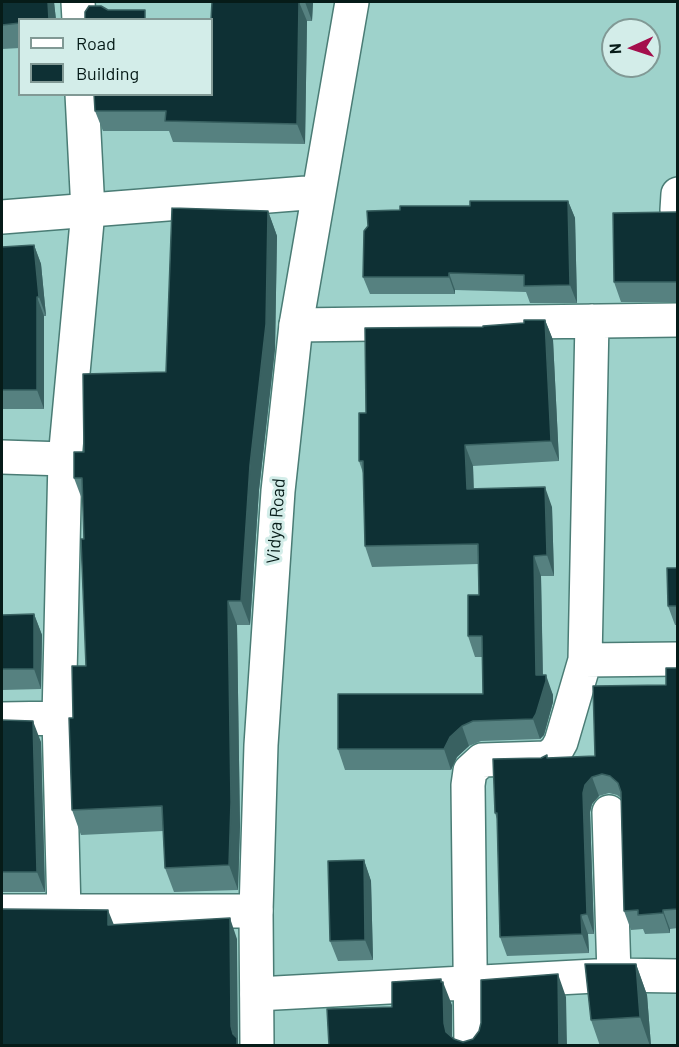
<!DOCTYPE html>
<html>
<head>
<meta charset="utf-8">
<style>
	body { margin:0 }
	#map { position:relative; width:679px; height:1047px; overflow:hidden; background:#9ed2cb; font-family:Barlow,sans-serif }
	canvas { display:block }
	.frame { position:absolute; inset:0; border:3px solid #061b18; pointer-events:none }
	.legend { position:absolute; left:18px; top:18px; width:195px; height:78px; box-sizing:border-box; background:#d3ede9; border:2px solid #819995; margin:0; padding:8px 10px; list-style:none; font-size:18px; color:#061b18 }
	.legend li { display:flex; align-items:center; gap:12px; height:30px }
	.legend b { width:30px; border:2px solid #819995 }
	.north { position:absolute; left:601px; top:18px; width:60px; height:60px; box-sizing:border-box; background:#d3ede9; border:2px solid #819995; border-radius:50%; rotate:267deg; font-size:16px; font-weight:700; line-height:24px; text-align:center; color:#061b18 }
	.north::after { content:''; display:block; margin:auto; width:21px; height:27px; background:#a40f4c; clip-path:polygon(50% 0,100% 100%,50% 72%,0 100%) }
</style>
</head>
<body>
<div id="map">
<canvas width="679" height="1047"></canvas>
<div class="frame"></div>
<ul class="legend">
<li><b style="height:8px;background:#fff"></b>Road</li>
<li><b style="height:16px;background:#0e3034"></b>Building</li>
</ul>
<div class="north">N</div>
</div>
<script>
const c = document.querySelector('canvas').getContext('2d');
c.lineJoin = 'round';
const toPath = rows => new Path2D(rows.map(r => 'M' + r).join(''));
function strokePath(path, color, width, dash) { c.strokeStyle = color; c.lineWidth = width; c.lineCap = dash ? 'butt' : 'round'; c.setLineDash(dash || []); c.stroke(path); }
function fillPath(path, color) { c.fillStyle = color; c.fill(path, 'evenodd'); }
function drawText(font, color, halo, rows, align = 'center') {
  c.font = font + ' Barlow,sans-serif'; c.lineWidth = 6; c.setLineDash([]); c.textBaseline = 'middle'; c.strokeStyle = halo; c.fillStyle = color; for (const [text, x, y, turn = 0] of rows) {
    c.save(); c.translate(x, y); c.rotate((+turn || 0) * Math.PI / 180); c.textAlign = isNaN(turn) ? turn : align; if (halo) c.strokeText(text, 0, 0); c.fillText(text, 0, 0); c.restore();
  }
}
const street = toPath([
	[78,2,79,20],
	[677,210,678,194],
	[296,325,678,320],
	[2,457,65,459,88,211,82,94],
	[585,660,678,659],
	[2,719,59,718],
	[609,812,614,975],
	[2,911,256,911],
	[64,912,59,718,65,459],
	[257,994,614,975,678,976],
	[471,1046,468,785,470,771,482,760,547,758,556,751,561,742,585,660,592,321]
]);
const secondary = toPath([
	[2,217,319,192],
	[257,1046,256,911,261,745,278,491,296,325,352,2]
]);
strokePath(street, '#4a7c75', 36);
strokePath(secondary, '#4a7c75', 36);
strokePath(street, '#fff', 33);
strokePath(secondary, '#fff', 33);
fillPath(toPath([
	[2,2,54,2,56,20,20,20,20,48,2,49],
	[212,2,313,2,312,21,307,21,305,144,173,142,169,131,103,131,95,111,212,94],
	[568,201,575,218,577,303,530,303,526,292,455,290,455,294,370,294,363,277,470,206],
	[268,211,277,236,275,349,259,490,250,625,237,625,240,826,238,890,174,892,165,868,163,831,81,835,72,810,73,718,86,666,83,502,74,478,84,452,166,372],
	[678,212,678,302,621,302,614,282],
	[34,245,41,264,46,316,44,316,44,409,2,409,2,247],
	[545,320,553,340,559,461,473,466,474,489,552,507,554,576,541,576,543,675,553,695,553,702,544,735,540,739,481,741,469,746,457,757,451,770,345,770,338,749,483,694,482,657,475,657,468,636,479,595,478,564,372,567,365,546,363,473,359,461,366,413,483,327,524,323],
	[678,568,678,625,675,625,668,606],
	[34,614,42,635,41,689,2,690,2,615],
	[678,668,678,928,670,929,670,933,645,934,643,929,631,930,624,911,621,798,617,795,609,793,599,796,592,804,590,812,594,934,588,934,589,953,507,956,500,937,497,819,495,813,548,758,595,756,666,685],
	[2,720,41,742,45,892,2,892],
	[364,860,371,881,373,960,338,961,330,941],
	[636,964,647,995,651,1046,600,1046,591,1020]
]), '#568180');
fillPath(toPath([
	[48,2,54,2,56,20,49,20],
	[299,2,307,21,305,144,297,124],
	[305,2,313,2,312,21],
	[568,201,575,218,577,303,570,285],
	[268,211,277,236,275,349,259,490,250,625,241,601],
	[34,245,41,264,46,316,39,297],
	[449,273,455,290,455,294,449,277],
	[37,297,44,316,44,409,37,390],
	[545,320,553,340,559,461,551,441],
	[465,445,473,466,474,509,467,489],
	[545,487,552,507,554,576,547,555],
	[534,556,541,576,543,689,546,675,553,695,553,702,544,735,540,739,533,719,536,675],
	[228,601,237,625,240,826,238,890,229,865],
	[34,614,42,635,41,689,34,669],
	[33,721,41,742,45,892,37,872],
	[462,726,469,746,457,757,451,770,444,749,450,737],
	[592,777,599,796,592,804,590,812,594,934,587,914,583,793,585,785],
	[364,860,371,881,373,960,365,940],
	[108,910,116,930,108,925],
	[663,910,670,929,670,933,663,913],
	[581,915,588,934,589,953,582,934],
	[230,918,237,939,238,1043,239,1046,237,1046,231,1026],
	[636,964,647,995,651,1046,650,1046,640,1017],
	[558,974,566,997,567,1046,559,1046],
	[441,979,443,986,443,982,452,1005,452,1046,446,1032,444,1023]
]), '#396161');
const building = toPath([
	[2,2,48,2,49,20,20,20,20,23,2,25,2,2],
	[212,2,299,2,297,124,165,121,166,111,95,111,94,94,212,94,211,20,212,2],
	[89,6,101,6,108,10,145,10,145,20,85,20,85,12,89,6],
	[470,201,568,201,570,285,524,286,524,275,449,273,449,277,363,277,364,231,368,226,367,211,400,210,400,206,470,206,470,201],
	[172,208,268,211,266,324,250,465,241,601,228,601,231,802,229,865,165,868,162,806,72,810,69,718,73,718,72,666,86,666,81,539,84,539,82,478,74,478,74,452,84,452,83,374,166,372,172,208],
	[678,212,678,282,614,282,613,213,678,212],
	[34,245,39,297,37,297,37,390,2,390,2,247,34,245],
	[524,320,545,320,551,441,465,445,467,489,545,487,547,555,534,556,536,675,546,675,546,681,536,714,533,719,473,721,462,726,450,737,444,749,338,749,338,694,483,694,482,636,468,636,468,595,479,595,478,544,365,546,363,461,359,461,359,413,366,413,365,328,483,327,483,326,524,323,524,320],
	[667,568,678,568,678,606,668,606,667,568],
	[34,614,34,669,2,669,2,615,34,614],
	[666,668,678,668,678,909,663,910,663,913,638,915,638,910,624,911,621,792,618,783,610,776,602,774,592,777,585,785,583,793,587,914,581,915,582,934,500,937,497,813,495,813,493,759,541,758,547,755,547,758,595,756,593,686,666,685,666,668],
	[2,720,33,721,37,872,2,872,2,720],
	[364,860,365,940,330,941,328,861,364,860],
	[2,909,108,910,108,925,230,918,231,1026,233,1034,237,1038,237,1046,2,1046,2,909],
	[585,964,636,964,640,1017,591,1020,585,964],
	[558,974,559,1046,329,1046,327,1009,392,1007,392,982,441,979,441,982,443,982,444,1023,446,1032,454,1039,463,1042,473,1039,479,1031,481,1023,481,980,558,974]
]);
fillPath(building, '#0e3034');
strokePath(building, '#396161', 1.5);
drawText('18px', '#061b18', '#d3ede9', [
	["Vidya Road",276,521,-86]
]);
</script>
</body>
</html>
